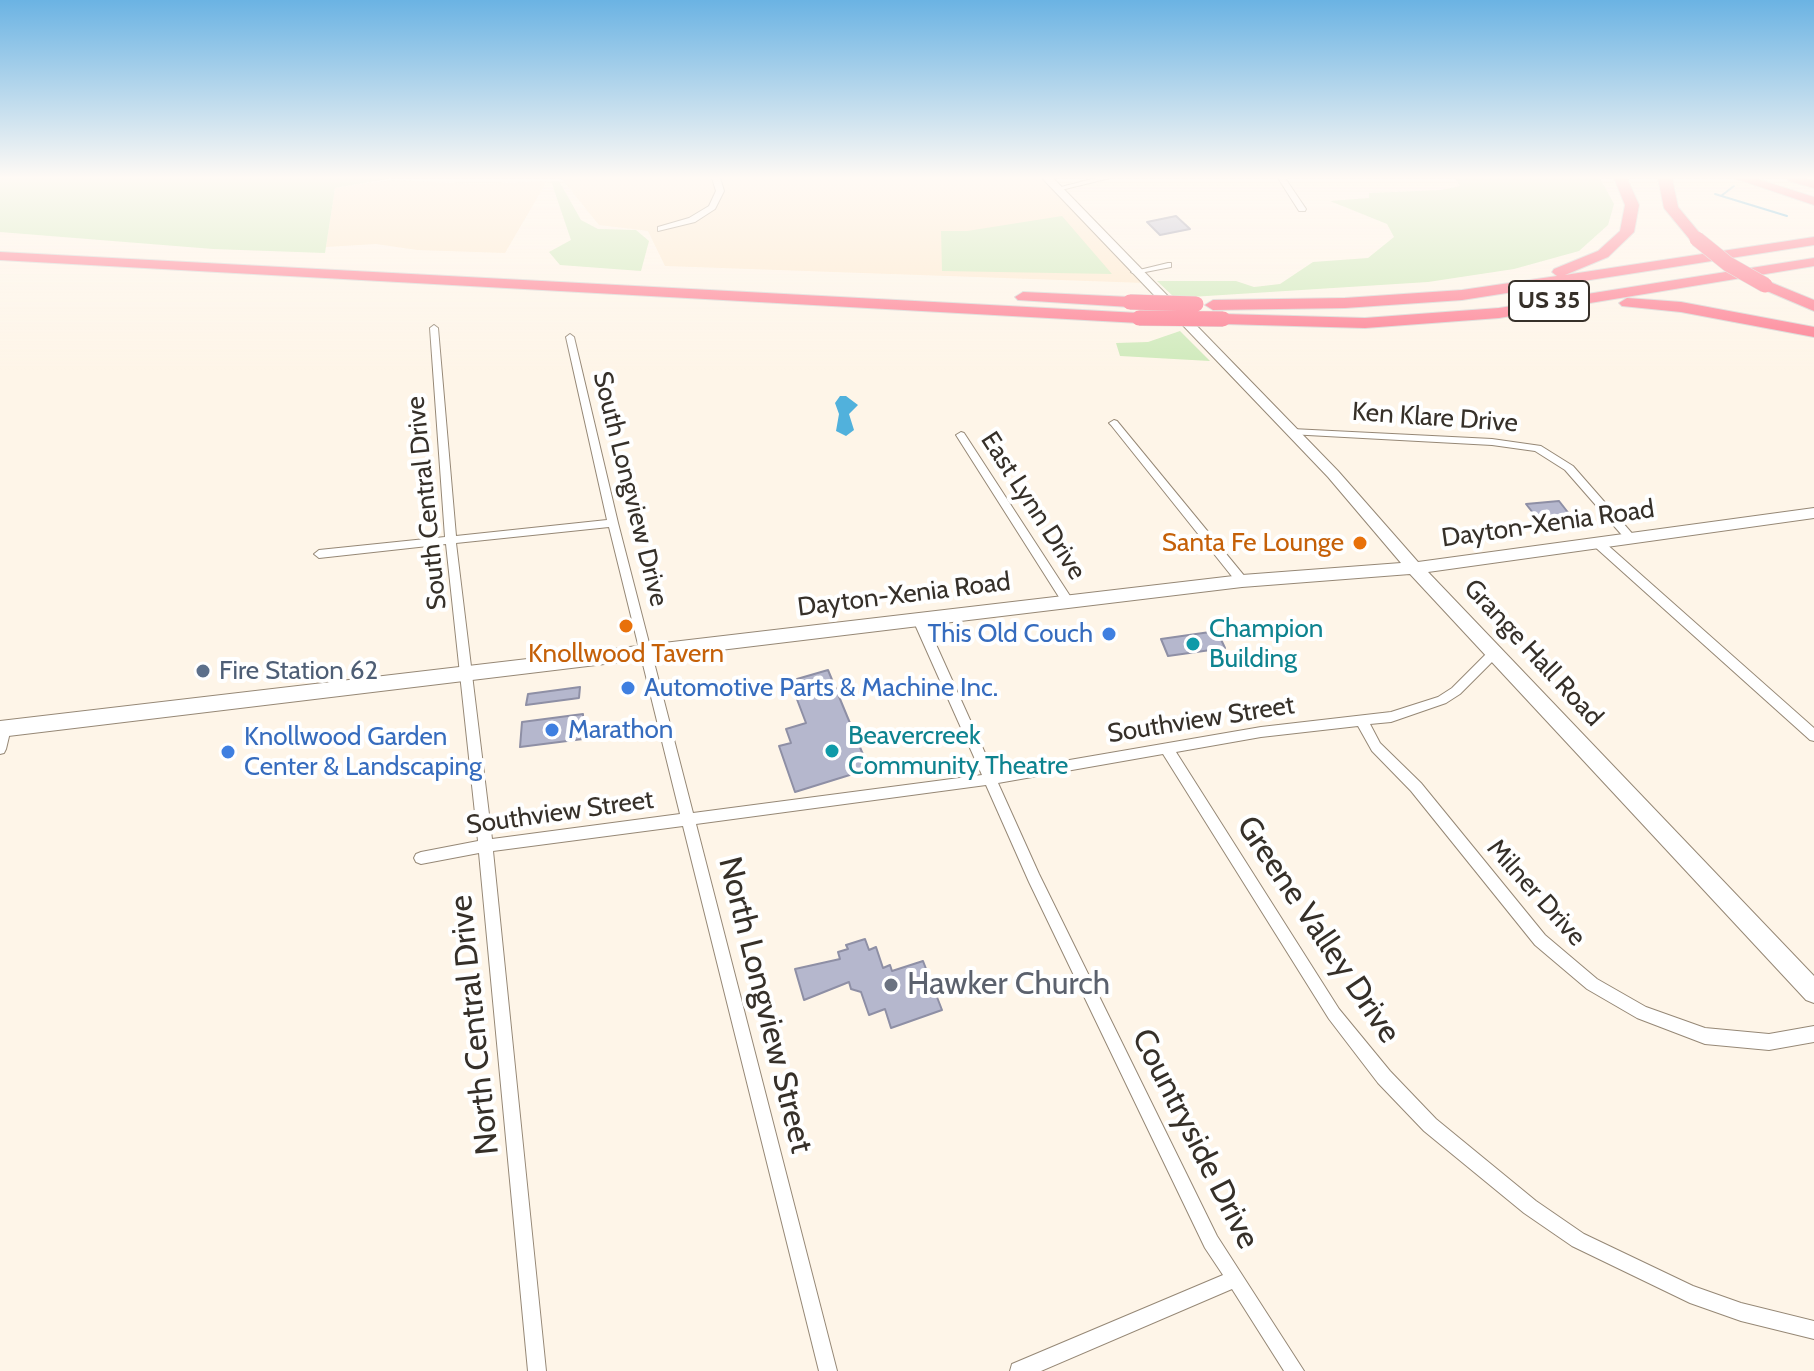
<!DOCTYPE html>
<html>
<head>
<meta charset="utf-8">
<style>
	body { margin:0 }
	canvas { display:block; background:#fef5e8 }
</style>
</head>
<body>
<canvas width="1814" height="1371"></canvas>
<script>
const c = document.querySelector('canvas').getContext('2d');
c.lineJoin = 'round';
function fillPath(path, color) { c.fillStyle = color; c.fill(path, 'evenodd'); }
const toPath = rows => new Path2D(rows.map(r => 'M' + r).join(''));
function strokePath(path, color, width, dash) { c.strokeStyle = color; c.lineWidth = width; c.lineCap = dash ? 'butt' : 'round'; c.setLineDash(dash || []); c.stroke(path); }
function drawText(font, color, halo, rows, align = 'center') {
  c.font = font + ' Cabin,sans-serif'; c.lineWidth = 8; c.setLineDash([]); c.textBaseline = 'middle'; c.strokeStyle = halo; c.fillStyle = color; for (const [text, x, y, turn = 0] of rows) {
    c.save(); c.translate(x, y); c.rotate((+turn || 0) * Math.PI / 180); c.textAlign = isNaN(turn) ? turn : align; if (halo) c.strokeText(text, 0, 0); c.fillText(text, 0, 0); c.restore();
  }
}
fillPath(toPath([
	[561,178,1047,178,1145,283,665,266,648,231,599,225],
	[392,180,477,184,547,181,505,253,417,250,376,244,326,247,335,188]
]), '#fde9ce');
fillPath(toPath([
	[0,178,392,178,335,188,325,253,213,249,0,232],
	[1455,178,1600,178,1614,204,1608,225,1579,251,1514,269,1428,282,1175,298,1157,281,1236,281,1254,287,1280,284,1313,262,1368,258,1394,237,1387,224,1330,201,1369,198,1369,193,1441,190,1460,186],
	[551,181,559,181,581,220,598,229,636,230,649,241,641,271,560,265,549,252,571,240],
	[1062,216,1112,274,942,271,941,231,967,231],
	[1180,331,1210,361,1120,356,1116,343,1148,342]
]), '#cfeabb');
fillPath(toPath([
	[840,396,846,396,858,405,849,414,854,430,846,436,836,431,839,414,835,403]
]), '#51b1dc');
strokePath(toPath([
	[1715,194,1787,216],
	[1721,196,1734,186]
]), '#51b1dc', 2);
const building = toPath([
	[1176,216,1190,229,1160,235,1147,222,1176,216],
	[1559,501,1570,515,1537,518,1526,504,1559,501],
	[1217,631,1225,648,1168,656,1161,639,1217,631],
	[828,670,869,769,795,792,779,746,791,743,786,729,806,723,790,681,828,670],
	[580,687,579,698,526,705,528,694,580,687],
	[583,714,583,739,520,747,522,722,583,714],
	[865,939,869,950,876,947,883,968,890,965,892,971,923,961,942,1010,891,1028,885,1009,869,1015,861,992,851,989,849,982,804,1000,795,969,840,959,838,952,848,949,846,945,865,939]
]);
fillPath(building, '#b5b7cd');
strokePath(building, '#8e8fa5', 2);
const street = toPath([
	[712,178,720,178,724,191,715,209,695,222,658,231,658,227,689,218,709,206,716,191,712,178],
	[1096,178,1110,178,1057,191,1053,189,1096,178],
	[1278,178,1285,178,1306,209,1305,211,1299,211,1278,178],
	[1168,263,1171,263,1171,267,1135,274,1131,272,1168,263],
	[434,325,438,328,456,536,607,520,566,337,570,334,574,337,618,523,693,813,982,775,913,620,919,616,925,620,994,773,1261,727,1391,712,1438,697,1452,688,1490,650,1498,650,1500,653,1498,656,1460,694,1446,703,1391,722,1370,724,1380,743,1421,783,1545,935,1597,979,1646,1007,1705,1028,1769,1034,1814,1026,1814,1042,1769,1050,1705,1044,1637,1018,1587,989,1535,945,1411,791,1372,751,1358,726,1261,737,1176,752,1339,1009,1390,1071,1436,1119,1536,1201,1584,1234,1693,1286,1741,1303,1814,1321,1814,1339,1741,1321,1690,1303,1572,1246,1524,1213,1424,1131,1378,1083,1329,1019,1163,754,998,783,1039,874,1217,1236,1304,1371,1284,1371,1232,1289,1041,1371,1010,1371,1012,1364,1223,1275,1205,1248,1029,882,986,785,696,824,837,1371,819,1371,683,826,493,851,546,1371,528,1371,479,853,421,864,416,862,414,858,416,854,421,852,478,841,446,544,319,558,314,554,319,550,445,537,430,328,434,325],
	[609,527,680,814,492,839,456,543,609,527],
	[1114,420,1117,421,1246,578,1248,581,1246,584,1238,584,1111,425,1109,423,1114,420],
	[1292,429,1492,439,1541,446,1573,466,1637,539,1632,543,1628,542,1565,470,1535,451,1492,445,1289,434,1287,432,1292,429],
	[961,432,964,433,1072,599,1074,602,1072,605,1064,605,956,435,961,432],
	[1599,540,1603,541,1814,728,1814,741,1810,740,1595,547,1594,544,1595,541,1599,540],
	[5,723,9,724,11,728,6,749,4,753,0,754,0,726,5,723]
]);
const secondary = toPath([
	[1042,178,1053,178,1338,471,1418,562,1814,508,1814,518,1428,572,1814,976,1814,1003,1806,1000,1410,574,1242,587,0,737,0,721,1242,575,1401,563,1328,477,1042,178]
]);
const highway = toPath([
	[1614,178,1627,178,1639,205,1634,232,1608,257,1565,275,1814,237,1814,245,1462,300,1345,308,1213,310,1205,305,1213,300,1345,298,1462,290,1557,276,1552,272,1554,269,1598,251,1620,231,1625,205,1614,178],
	[1658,178,1672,178,1678,207,1702,236,1702,242,1692,242,1664,208,1658,178],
	[1734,178,1754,178,1814,197,1814,205,1734,178],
	[1788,178,1814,180,1814,188,1789,181,1788,178],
	[0,252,1139,313,1147,318,1139,323,0,260,0,252],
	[1814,258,1814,266,1499,318,1365,328,1224,324,1216,319,1224,314,1365,318,1499,308,1814,258],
	[1765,280,1814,300,1814,311,1760,288,1760,282,1765,280],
	[1023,292,1130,297,1138,302,1130,307,1018,300,1015,297,1023,292],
	[1627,298,1681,302,1814,327,1814,337,1681,312,1622,306,1619,303,1627,298]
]);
strokePath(street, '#968876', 2);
strokePath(secondary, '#968876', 2);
strokePath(highway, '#d7d6d4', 2);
fillPath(street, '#fff');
fillPath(secondary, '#fff');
fillPath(highway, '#fd7c90');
const highwayBridge = toPath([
	[1697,239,1728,264,1765,285],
	[1130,302,1196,304],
	[1139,318,1223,319]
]);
strokePath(highwayBridge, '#d7d6d4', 16, []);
strokePath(highwayBridge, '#fd7c90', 15);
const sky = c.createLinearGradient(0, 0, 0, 370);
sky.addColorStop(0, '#6bb3e3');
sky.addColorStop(0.48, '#fffaf5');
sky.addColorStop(1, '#fffaf500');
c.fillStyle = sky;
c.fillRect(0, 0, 1814, 370);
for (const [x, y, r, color] of [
	[1360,543,8,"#e8710a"],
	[626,626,8,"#e8710a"],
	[1109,634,8,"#3f7fe0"],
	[1193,644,8,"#0f9aa8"],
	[203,671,8,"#5c6f8a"],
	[628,688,8,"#3f7fe0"],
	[552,730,8,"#3f7fe0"],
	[832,751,8,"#0f9aa8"],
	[228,752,8,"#3f7fe0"],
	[891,985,8,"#6b7280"]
]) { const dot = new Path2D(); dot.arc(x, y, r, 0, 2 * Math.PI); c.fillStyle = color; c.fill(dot); strokePath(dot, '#fff', 3); }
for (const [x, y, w] of [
	[1549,301,80]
]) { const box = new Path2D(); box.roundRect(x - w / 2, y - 20, w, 40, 6); c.fillStyle = '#fff'; c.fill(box); strokePath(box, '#363029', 2); }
drawText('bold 24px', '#363029', null, [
	["US 35",1549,301]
]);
drawText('26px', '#363029', '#fff', [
	["Ken Klare Drive",1435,418,4],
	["South Longview Drive",630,489,76],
	["South Central Drive",427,503,-96],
	["East Lynn Drive",1033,506,57],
	["Dayton-Xenia Road",1548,524,-8],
	["Dayton-Xenia Road",904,595,-7],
	["Grange Hall Road",1533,653,47],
	["Southview Street",1201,720,-9],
	["Southview Street",560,813,-8],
	["Milner Drive",1536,893,48]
]);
drawText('26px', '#c56008', '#fff', [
	["Santa Fe Lounge",1344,543],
	["Knollwood Tavern",626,654,"center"]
], 'right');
drawText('26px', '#0d838f', '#fff', [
	["Champion",1209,629],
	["Building",1209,659],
	["Beavercreek",848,736],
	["Community Theatre",848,766]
], 'left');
drawText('26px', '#366cbe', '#fff', [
	["This Old Couch",1093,634,"right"],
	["Automotive Parts & Machine Inc.",644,688],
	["Marathon",568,730],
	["Knollwood Garden",244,737],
	["Center & Landscaping",244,767]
], 'left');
drawText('26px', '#4e5e75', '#fff', [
	["Fire Station 62",219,671]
], 'left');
drawText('32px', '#363029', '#fff', [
	["Greene Valley Drive",1318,930,56],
	["North Longview Street",765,1005,76],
	["North Central Drive",475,1025,-96],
	["Countryside Drive",1195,1139,63]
]);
drawText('32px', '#5b616d', '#fff', [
	["Hawker Church",907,985]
], 'left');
</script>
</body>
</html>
